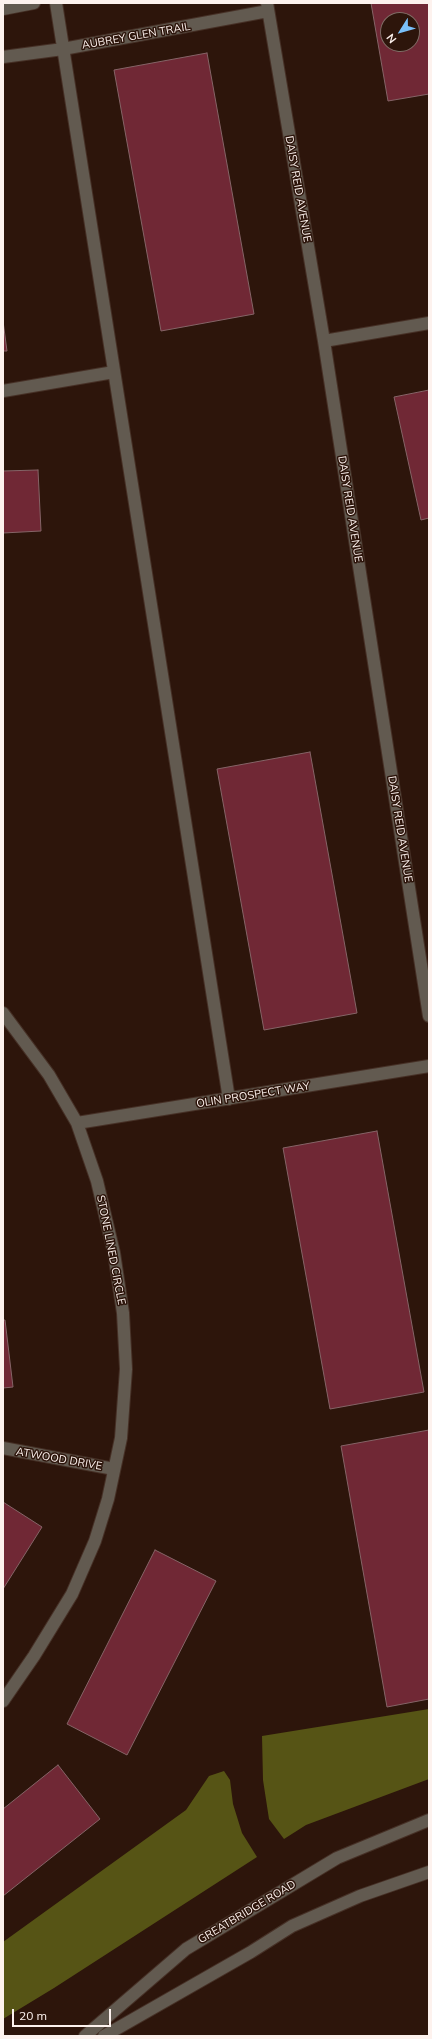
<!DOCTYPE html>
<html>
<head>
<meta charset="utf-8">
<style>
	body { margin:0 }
	#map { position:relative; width:432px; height:2039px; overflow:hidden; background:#2d150b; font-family:Mulish,sans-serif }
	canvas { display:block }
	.frame { position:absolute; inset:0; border:4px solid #fdf2ee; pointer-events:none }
	.north { position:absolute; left:380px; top:12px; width:40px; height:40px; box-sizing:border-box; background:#2d150b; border:1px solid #806d66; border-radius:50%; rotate:233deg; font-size:11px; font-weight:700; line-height:16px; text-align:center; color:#fdf2ee }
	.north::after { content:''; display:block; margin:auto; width:14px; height:18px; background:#7abff8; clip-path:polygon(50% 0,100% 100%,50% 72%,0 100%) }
	.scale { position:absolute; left:12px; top:2009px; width:99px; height:18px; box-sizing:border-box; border:2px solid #fdf2ee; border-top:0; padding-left:5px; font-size:12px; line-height:14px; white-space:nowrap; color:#fdf2ee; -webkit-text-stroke:3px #2d150b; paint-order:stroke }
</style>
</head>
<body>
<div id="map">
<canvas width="432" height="2039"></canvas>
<div class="frame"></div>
<div class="north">N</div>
<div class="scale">20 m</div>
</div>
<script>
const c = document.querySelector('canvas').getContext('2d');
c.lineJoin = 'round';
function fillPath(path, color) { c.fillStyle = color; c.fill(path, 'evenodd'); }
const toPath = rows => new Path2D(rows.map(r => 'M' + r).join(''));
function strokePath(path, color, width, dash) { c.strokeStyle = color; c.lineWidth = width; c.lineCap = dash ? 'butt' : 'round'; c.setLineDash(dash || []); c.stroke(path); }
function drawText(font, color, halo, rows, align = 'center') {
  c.font = font + ' Mulish,sans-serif'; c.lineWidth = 3; c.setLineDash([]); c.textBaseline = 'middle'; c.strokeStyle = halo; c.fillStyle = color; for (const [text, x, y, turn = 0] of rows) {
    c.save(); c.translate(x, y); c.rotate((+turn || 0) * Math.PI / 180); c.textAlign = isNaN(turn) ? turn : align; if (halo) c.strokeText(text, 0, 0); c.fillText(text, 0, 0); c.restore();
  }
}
fillPath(toPath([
	[429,1709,429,1779,306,1825,284,1839,269,1819,263,1780,262,1736],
	[224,1771,230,1780,233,1804,242,1833,257,1857,54,1988,3,2019,3,1942,186,1810,209,1776]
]), '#565415');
const building = toPath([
	[371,3,429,3,429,94,388,101,371,3],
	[388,20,412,20,412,44,388,44,388,20],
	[207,53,254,314,161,331,114,70,207,53],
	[3,321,7,351,3,351,3,321],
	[429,390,429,518,421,520,394,397,429,390],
	[38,470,41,531,3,533,3,471,38,470],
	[310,752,357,1013,264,1030,217,769,310,752],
	[377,1131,424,1392,330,1409,283,1148,377,1131],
	[3,1320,5,1320,13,1387,3,1388,3,1320],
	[429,1430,429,1699,387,1707,341,1446,429,1430],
	[3,1502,42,1527,3,1589,3,1502],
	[155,1550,216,1581,127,1755,67,1724,155,1550],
	[58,1765,100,1819,3,1896,3,1809,58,1765]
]);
fillPath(building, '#702835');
strokePath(building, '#856467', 1);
const minor = toPath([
	[56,3,229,1099],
	[267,3,324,341,429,1016],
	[3,9,34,3],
	[3,57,63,49,268,11],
	[324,341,429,323],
	[3,391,114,372],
	[3,1013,49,1075,77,1123,97,1181,114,1253,123,1313,126,1369,121,1438,108,1499,95,1541,72,1594,34,1656,3,1701],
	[77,1123,429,1066],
	[3,1448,114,1469],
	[85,2036,186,1949,337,1858,429,1820],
	[104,2036,251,1952,292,1926,360,1896,429,1872]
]);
strokePath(minor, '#463026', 14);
strokePath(minor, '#625a50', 12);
drawText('11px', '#fdf2ee', '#2d150b', [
	["AUBREY GLEN TRAIL",136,36,-10],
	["DAISY REID AVENUE",298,189,80],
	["DAISY REID AVENUE",350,509,81],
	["DAISY REID AVENUE",400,829,81],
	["OLIN PROSPECT WAY",253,1095,-9],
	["STONE LINED CIRCLE",111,1250,79],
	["ATWOOD DRIVE",59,1459,10],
	["GREATBRIDGE ROAD",247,1912,-31]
]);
</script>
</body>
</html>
